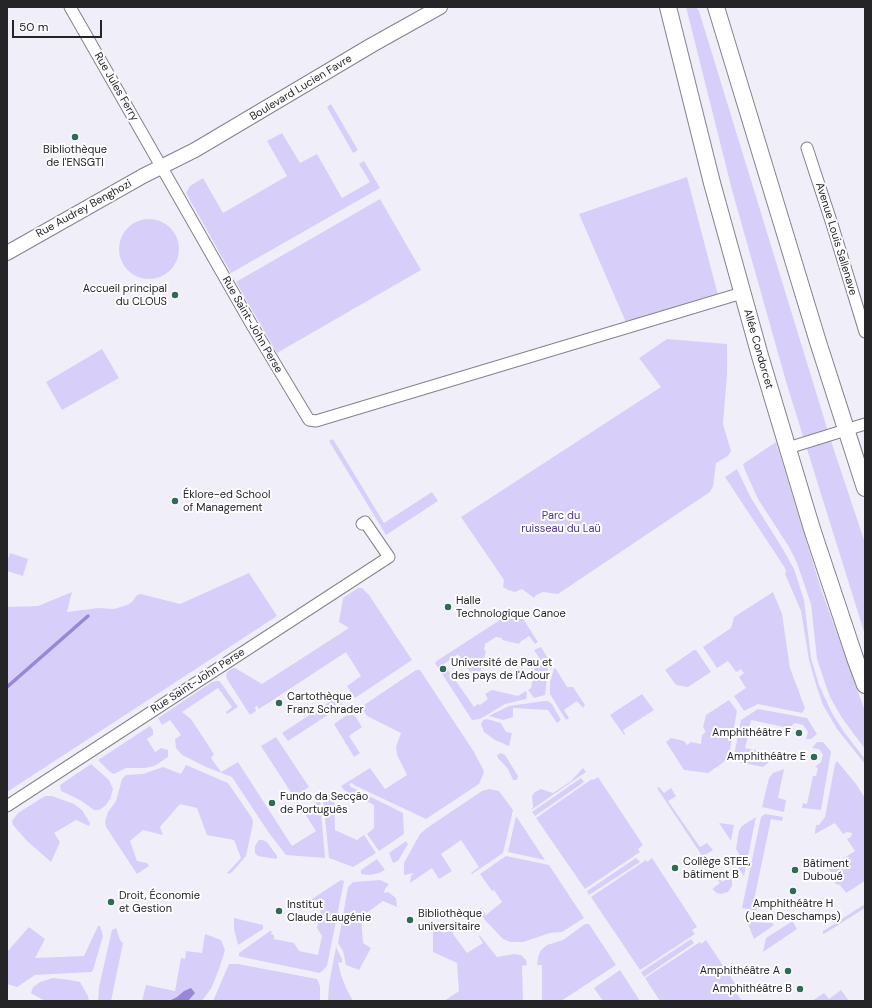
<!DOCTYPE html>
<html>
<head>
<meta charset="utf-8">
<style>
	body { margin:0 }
	#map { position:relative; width:872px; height:1008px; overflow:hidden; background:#f0eff9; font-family:"DM Sans",sans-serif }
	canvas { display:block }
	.frame { position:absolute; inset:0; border:8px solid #252528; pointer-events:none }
	.scale { position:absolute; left:12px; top:20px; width:90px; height:18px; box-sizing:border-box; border:2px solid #252528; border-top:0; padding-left:5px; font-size:12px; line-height:14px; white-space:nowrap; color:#252528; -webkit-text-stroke:3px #fdfdff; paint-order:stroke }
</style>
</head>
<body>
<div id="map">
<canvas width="872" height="1008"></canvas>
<div class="frame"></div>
<div class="scale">50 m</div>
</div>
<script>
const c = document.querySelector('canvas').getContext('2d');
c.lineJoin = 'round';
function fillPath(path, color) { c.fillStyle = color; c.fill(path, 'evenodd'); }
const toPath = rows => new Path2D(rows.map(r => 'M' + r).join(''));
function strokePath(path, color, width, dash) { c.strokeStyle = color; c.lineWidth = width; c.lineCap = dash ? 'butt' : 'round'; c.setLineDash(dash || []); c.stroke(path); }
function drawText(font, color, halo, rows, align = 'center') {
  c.font = font + ' "DM Sans",sans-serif'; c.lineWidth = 4; c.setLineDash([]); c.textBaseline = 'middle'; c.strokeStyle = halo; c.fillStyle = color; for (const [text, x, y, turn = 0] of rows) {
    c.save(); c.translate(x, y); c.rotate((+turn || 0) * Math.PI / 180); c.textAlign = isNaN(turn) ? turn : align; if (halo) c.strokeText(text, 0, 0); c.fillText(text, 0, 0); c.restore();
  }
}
fillPath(toPath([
	[686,7,696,7,699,11,831,441,865,543,865,635,787,385,732,190],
	[331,104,358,150,353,153,327,107],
	[282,133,300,163,317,154,342,198,370,182,359,164,364,161,380,188,231,273,186,193,190,186,203,178,223,213,287,176,267,141],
	[687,177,719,299,628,327,579,214],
	[380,199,421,270,277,353,236,282],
	'119 249a30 30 0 1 1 60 0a30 30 0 1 1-60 0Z',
	[667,339,727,344,727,374,723,424,731,451,728,456,716,463,713,486,710,492,558,594,543,592,536,595,534,598,522,589,515,592,508,590,503,587,504,580,461,517,661,387,639,358],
	[102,349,119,378,62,410,46,382],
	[333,439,384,523,432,492,438,501,386,535,329,441],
	[776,442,821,589,865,711,865,749,842,718,830,697,825,683,817,659,811,604,797,563,789,547,758,499,745,470,743,464],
	[737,469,751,498,784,551,794,569,804,600,811,658,819,685,832,713,844,732,865,759,865,764,837,729,823,705,817,688,809,660,801,611,785,574,786,572,785,568,725,477],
	[10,553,28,559,23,576,7,571,7,563],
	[249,573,277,616,7,792,7,607,38,606,72,592,67,612,98,608,114,609,127,605,132,602,137,595,141,594,180,604],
	[358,588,362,588,369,595,412,660,355,698,347,686,361,676,346,652,259,709,257,706,255,707,256,711,250,715,227,679,226,675,228,671,233,668,235,668,262,684,349,628,339,622,343,598],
	[773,592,782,614,790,668,805,708,802,713,758,704,744,711,734,696,746,688,739,677,744,673,741,669,736,672,728,661,717,668,703,647,731,628,734,617],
	[514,611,520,614,538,642,535,644,529,636,520,642,519,644,502,640,502,638,496,637,485,644,484,650,486,651,481,670,473,676,458,654,444,664,474,707,478,704,480,705,488,699,485,694,492,690,518,696,526,691,527,693,526,699,505,704,480,719,472,720,435,663,438,660],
	[541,647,549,660,545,695,534,698,528,690,531,688,535,666,542,662,534,650],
	[694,650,696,650,711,672,688,687,676,685,665,670],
	[554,668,556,669,567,687,573,687,585,705,583,708,577,701,564,710,569,718,566,720,550,694,550,683],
	[416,670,420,670,474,752,484,771,483,775,479,784,426,819,354,785,352,783,349,784,351,787,403,813,404,834,379,851,367,834,374,828,374,805,344,790,341,786,370,768,385,789,407,775,397,755,396,747,401,733,367,716,361,707],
	[216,681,219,681,221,683,238,707,227,714,226,712,232,707,218,688,182,712,191,719,214,754,211,758,221,772,238,762,292,846,316,831,303,811,320,800,325,858,286,855,269,833,232,777,206,767,182,755,176,748,175,739,181,735,170,720,162,725,158,718,212,682],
	[642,694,654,710,623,730,625,734,624,735,610,715],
	[337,697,343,705,288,741,282,733],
	[729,700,737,711,728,759,708,773,684,770,666,742,671,738,684,741,687,745,691,742,701,744,702,735,706,732,703,727,706,715],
	[544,701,548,701,552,704,561,720,557,723,548,710,513,708,513,717,503,720,489,716,509,706],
	[758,709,807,718,817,734,811,739,806,739,808,732,803,725,795,723,789,728,751,720,748,732,746,732,744,729,739,732,742,737,745,735,748,736,745,748,774,754,773,759,763,767,733,761,741,720],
	[353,713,362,727,349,736,360,753,354,757,334,724,347,715,348,716],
	[487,719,501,723,506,732,512,733,509,746,495,740,484,732,481,724,483,720],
	[150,726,153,730,153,735,147,739,155,752,161,748,168,750,168,757,162,761,154,766,145,768,126,768,114,774,110,772,98,760],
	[276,737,309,787,294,797,261,746],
	[817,742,822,742,824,743,831,752,821,810,802,808,803,803,807,804,813,776,816,776,818,768,815,767,821,762,823,755,819,749,812,748],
	[501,753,505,755,518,776,517,780,513,780,508,769,498,758,497,755],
	[837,761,856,784,865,798,865,881,846,893,840,885,835,884,836,874,830,872,828,868,855,851,847,839,851,837,852,833,847,832,843,834,835,823,815,834,815,832,816,825,819,825,825,817,835,764],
	[91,764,109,780,113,789,110,799,105,806,99,810,94,810,80,800,61,791,60,785],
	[186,765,228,783,252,818,253,823,246,856,233,871,229,874,227,873,241,858,234,840,207,835,197,808,180,804,160,827,163,835,143,830,130,841,137,861,147,863,149,866,137,874,106,827,105,822,108,812,116,801,122,779,126,775,143,774,163,767,181,774],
	[583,768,586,772,531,810,533,807,532,796,535,792,541,789,553,793,571,781],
	[784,769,778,798,786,800,784,812,762,807,769,778,773,773],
	[598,777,643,845,638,849,640,852,585,889,536,818,592,779,593,780],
	[581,778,584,782,535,816,532,812],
	[659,787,664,793,671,788,676,796,668,801,700,847,707,843,713,850,705,855,722,882,730,877,732,878,732,886,728,892,721,894,717,893,712,889,720,883,657,788],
	[489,789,499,791,513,810,503,853,472,874,471,873,479,867,461,840,441,854,452,871,439,879,432,868,410,883,411,876,414,873,404,875,404,863,420,834,427,828,482,791],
	[331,793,334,796,335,830,357,840,364,835,376,853,353,867,329,858,323,798],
	[45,796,52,796,74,804,82,810,90,823,89,826,76,820,54,833,60,842,51,862,27,841,13,825,12,821,18,813],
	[765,814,783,817,782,821,771,819,753,905,758,906,756,911,742,908,761,817],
	[516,816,545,860,508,852],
	[756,817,744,876,738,868,745,863,736,849,739,830,742,826],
	[719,823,734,825,731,841],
	[259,840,263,840,267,842,277,856,277,859,258,856,255,853,255,846],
	[406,841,408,844,398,861,393,863,389,853],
	[506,856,549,865,584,918,562,932,550,933,523,942,511,942,503,939,485,920,479,910,481,908,486,915,502,902,494,890,492,891,480,874],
	[636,858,640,862,589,895,587,891],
	[652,858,697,927,692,930,695,934,640,970,591,897,646,860,647,862],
	[377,859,385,870,379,873,370,875,361,874,361,870],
	[341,880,344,881,327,966,322,971,319,973,315,972,242,957,239,956,239,953,270,931,272,931,271,934,274,935,274,939,294,943,299,951,318,955,322,936,317,928,321,908,312,906,309,901],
	[380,880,389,884,385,889,384,893,388,892,396,898,397,907,383,901,361,917,363,943,371,948,359,970,346,965,343,951,338,943,348,887,353,882],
	[865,904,865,908,824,934,823,934,823,931],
	[234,918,263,925,263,929,238,945,234,929],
	[749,922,772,923,774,925,754,939,748,924],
	[791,922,793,922,797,929,763,952,766,938],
	[437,924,444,933,454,928,453,934,467,953,483,943,478,935,481,937,497,957,514,954,521,955,526,960,527,965,522,966,523,1001,444,1001,459,991,457,963,433,952,433,927],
	[585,924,589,924,616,965,561,1001,542,1001,542,965,537,965,538,957,541,950,547,945,563,940],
	[98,926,100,926,103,936,93,970,91,972,35,975,17,987,7,984,7,952,29,927,45,939,35,958,84,956],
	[116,928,120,940,123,943,111,1001,98,1001,99,987,112,930],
	[205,934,221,940,225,950,220,966,212,987,202,1001,142,1001,146,985,175,991,181,958,185,959,186,951,202,953],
	[691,939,694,943,644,977,641,972],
	[706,940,736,985,733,988,742,1001,660,1001,645,978,700,942,701,944],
	[336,947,342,959,342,963,338,962,341,975,346,988,353,1001,328,1001,329,984],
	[229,964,238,964,317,979,320,986,320,1001,213,1001],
	[620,970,640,1001,603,1001,594,988],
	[53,978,70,980,80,982,88,996,89,1001,45,1001,31,993,33,987,36,985,40,982],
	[841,990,849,1001,812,1001,824,993,829,999]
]), '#d7cff9');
fillPath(toPath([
	[191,988,195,993,188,1001,169,1001,177,997,184,991]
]), '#9886d6');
strokePath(toPath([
	[7,687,88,616]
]), '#9886d6', 3.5);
const minor = toPath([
	[70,7,253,327,309,420,316,421,742,293],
	[807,148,832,224,865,332],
	[788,448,865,424],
	[7,806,389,557,365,522,362,524]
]);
const tertiary = toPath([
	[7,253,143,176,195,150,372,45,440,7]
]);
const secondary = toPath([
	[668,7,712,183,760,356,812,529,855,658,865,685],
	[716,7,818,342,865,488]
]);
strokePath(minor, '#84828b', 13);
strokePath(tertiary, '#84828b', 16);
strokePath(secondary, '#84828b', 18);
strokePath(minor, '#fff', 11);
strokePath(tertiary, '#fff', 14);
strokePath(secondary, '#fff', 16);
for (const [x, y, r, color] of [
	[75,137,4,"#2f6b55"],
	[175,295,4,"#2f6b55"],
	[175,501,4,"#2f6b55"],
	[448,607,4,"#2f6b55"],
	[443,669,4,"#2f6b55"],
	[279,703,4,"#2f6b55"],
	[799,733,4,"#2f6b55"],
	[814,757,4,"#2f6b55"],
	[272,803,4,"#2f6b55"],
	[675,868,4,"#2f6b55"],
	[795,870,4,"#2f6b55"],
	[793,891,4,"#2f6b55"],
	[111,902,4,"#2f6b55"],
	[279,911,4,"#2f6b55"],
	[410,920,4,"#2f6b55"],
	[788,971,4,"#2f6b55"],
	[800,989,4,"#2f6b55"]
]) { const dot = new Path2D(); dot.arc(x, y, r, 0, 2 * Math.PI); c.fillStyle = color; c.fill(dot); strokePath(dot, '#fdfdff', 1.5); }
drawText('11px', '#252528', '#fdfdff', [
	["Rue Jules Ferry",116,87,60],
	["Boulevard Lucien Favre",301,88,-31],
	["Rue Audrey Benghozi",84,209,-29],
	["Avenue Louis Sallenave",836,239,73],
	["Rue Saint-John Perse",252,325,60],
	["Allée Condorcet",758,349,74],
	["Rue Saint-John Perse",198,681,-33]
]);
drawText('11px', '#252528', '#fdfdff', [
	["Bibliothèque",75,150,"center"],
	["de l'ENSGTI",75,163,"center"],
	["Accueil principal",167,289,"right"],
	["du CLOUS",167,302,"right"],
	["Éklore-ed School",183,495],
	["of Management",183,508],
	["Halle",456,601],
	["Technologique Canoe",456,614],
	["Université de Pau et",451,663],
	["des pays de l'Adour",451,676],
	["Cartothèque",287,697],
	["Franz Schrader",287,710],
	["Amphithéâtre F",791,733,"right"],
	["Amphithéâtre E",806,757,"right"],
	["Fundo da Secção",280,797],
	["de Português",280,810],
	["Collège STEE,",683,862],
	["bâtiment B",683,875],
	["Bâtiment",803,864],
	["Duboué",803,877],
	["Droit, Économie",119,896],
	["et Gestion",119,909],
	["Amphithéâtre H",793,904,"center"],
	["(Jean Deschamps)",793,917,"center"],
	["Institut",287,905],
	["Claude Laugénie",287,918],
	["Bibliothèque",418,914],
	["universitaire",418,927],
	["Amphithéâtre A",780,971,"right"],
	["Amphithéâtre B",792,989,"right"]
], 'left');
drawText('11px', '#503391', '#fdfdff', [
	["Parc du",561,516],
	["ruisseau du Laü",561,529]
]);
</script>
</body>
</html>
